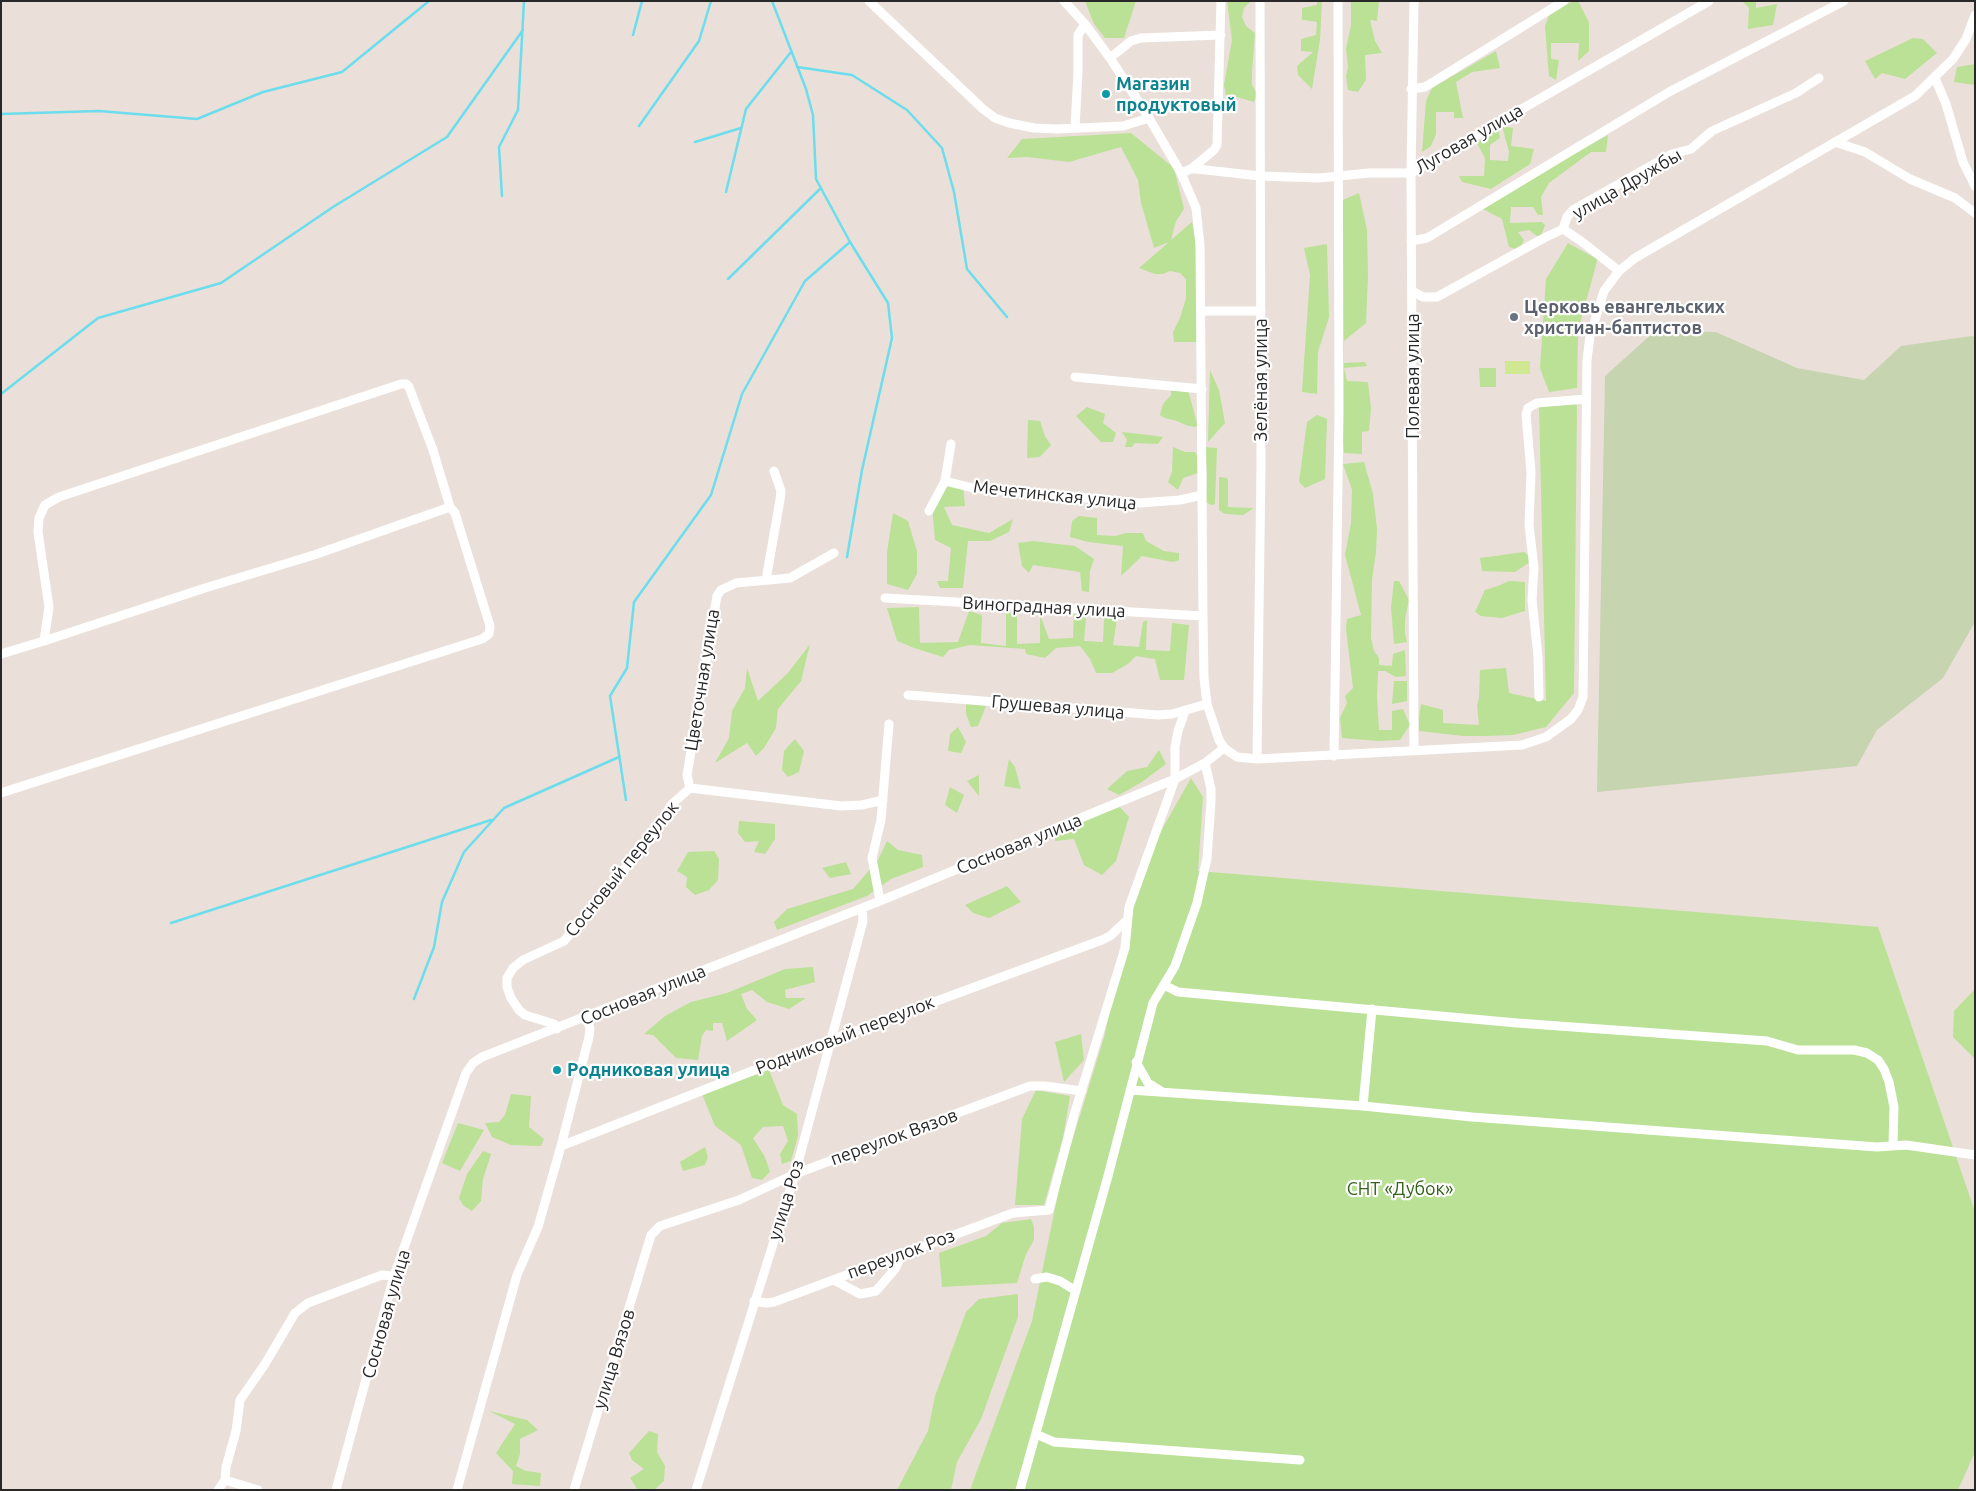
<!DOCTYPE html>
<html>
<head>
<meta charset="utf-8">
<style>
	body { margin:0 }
	#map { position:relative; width:1976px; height:1491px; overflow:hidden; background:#eae0d9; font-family:Ubuntu,sans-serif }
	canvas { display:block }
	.frame { position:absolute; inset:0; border:2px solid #282828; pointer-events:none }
</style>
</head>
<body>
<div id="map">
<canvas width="1976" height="1491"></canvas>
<div class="frame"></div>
</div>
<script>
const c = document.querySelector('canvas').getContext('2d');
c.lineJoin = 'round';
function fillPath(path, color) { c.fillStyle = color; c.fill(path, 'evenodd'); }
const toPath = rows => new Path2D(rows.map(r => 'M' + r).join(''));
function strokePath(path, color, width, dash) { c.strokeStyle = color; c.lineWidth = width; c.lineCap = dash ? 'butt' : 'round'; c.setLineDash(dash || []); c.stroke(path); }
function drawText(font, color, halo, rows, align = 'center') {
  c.font = font + ' Ubuntu,sans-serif'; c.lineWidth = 4.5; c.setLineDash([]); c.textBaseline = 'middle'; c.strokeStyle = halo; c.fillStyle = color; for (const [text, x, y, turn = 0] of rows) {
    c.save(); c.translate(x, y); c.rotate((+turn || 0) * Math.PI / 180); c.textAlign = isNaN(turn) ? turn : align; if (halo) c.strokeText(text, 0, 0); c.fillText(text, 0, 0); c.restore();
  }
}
fillPath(toPath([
	[1085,1,1136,1,1124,38,1105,38,1094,24],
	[1227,1,1251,1,1244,8,1242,17,1246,26,1255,33,1252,71,1252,85,1257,94,1254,102,1237,97,1229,102,1226,95,1224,85,1232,40],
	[1317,1,1322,1,1320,40,1312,89,1298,75,1297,66,1313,52,1301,51,1301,39,1316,35,1317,22,1302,20,1302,8,1317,5],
	[1351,1,1379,1,1377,21,1370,20,1375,41,1382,53,1365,55,1366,80,1358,92,1348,90,1346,76,1348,67,1346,49,1351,25],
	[1575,1,1578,1,1589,22,1589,51,1578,61,1579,43,1551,43,1551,59,1559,60,1556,80,1549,76,1545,26,1551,10],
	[1742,1,1756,1,1756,8,1777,4,1773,25,1748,29,1749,8],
	[1913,38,1923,39,1937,53,1905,79,1882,73,1875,79,1865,61],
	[1496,51,1500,68,1472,72,1456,82,1463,118,1454,118,1454,112,1436,112,1436,134,1431,146,1422,152,1426,101,1432,88],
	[1975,64,1975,85,1954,82,1957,67],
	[1502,126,1513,128,1511,146,1534,149,1530,164,1491,189,1462,182,1459,176,1484,176,1485,158,1477,143,1498,129,1500,138,1490,145,1490,160,1508,161,1509,152],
	[1131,133,1174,168,1184,209,1176,221,1171,240,1192,222,1197,248,1197,342,1174,342,1173,332,1180,318,1186,298,1186,279,1180,273,1170,271,1163,274,1155,274,1139,268,1169,242,1154,248,1141,203,1138,180,1121,147,1069,162,1027,157,1007,158,1022,139],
	[1608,135,1606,152,1591,152,1549,183,1541,197,1543,215,1538,215,1533,207,1511,207,1510,223,1542,222,1545,225,1540,238,1529,230,1518,232,1524,240,1519,250,1509,247,1502,219,1479,207],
	[1359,193,1367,230,1368,275,1366,323,1344,341,1344,363,1365,362,1367,366,1344,368,1347,381,1368,382,1371,408,1369,431,1362,432,1362,454,1344,453,1342,424,1338,202],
	[1568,243,1597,259,1596,265,1578,331,1577,388,1549,392,1540,368,1546,279],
	[1327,244,1329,317,1318,352,1317,394,1302,392,1310,275,1304,248],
	[1479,368,1496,368,1496,387,1480,387],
	[1210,370,1219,390,1225,423,1208,442],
	[1171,390,1188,390,1198,427,1188,426,1177,421,1165,418,1160,415,1163,404,1171,395],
	[1572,400,1577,406,1574,693,1546,727,1513,735,1486,736,1463,736,1419,731,1419,717,1421,704,1443,710,1443,723,1479,725,1477,706,1479,698,1480,670,1506,668,1509,693,1546,701,1539,406],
	[1087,407,1105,414,1103,423,1116,433,1113,442,1101,442,1076,416],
	[1317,415,1327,419,1325,479,1305,488,1299,482,1307,422],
	[1028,420,1040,421,1045,436,1051,445,1040,457,1027,458],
	[1122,432,1149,435,1163,437,1158,444,1135,443,1132,447,1125,447,1127,440],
	[1173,447,1185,452,1195,452,1199,459,1198,473,1183,478,1178,490,1168,482,1172,472],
	[1205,447,1217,448,1215,504,1211,505,1206,502,1207,476],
	[1364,462,1373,494,1377,529,1376,552,1372,580,1371,638,1374,651,1379,658,1379,665,1392,666,1393,654,1405,650,1406,676,1396,677,1385,671,1378,671,1377,696,1379,730,1392,730,1392,711,1403,709,1410,725,1400,740,1378,741,1342,738,1340,718,1347,703,1345,696,1353,688,1346,629,1347,619,1361,615,1345,555,1351,523,1352,490,1343,464],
	[1219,477,1227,478,1228,481,1228,507,1254,508,1243,515,1225,514,1219,510],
	[963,485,965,506,944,507,952,525,989,533,1013,519,1009,532,990,541,968,541,963,588,940,588,937,581,948,581,951,548,935,540,932,506,942,487],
	[893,513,908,521,917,551,917,574,908,590,887,584,887,552],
	[1079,516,1097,518,1097,535,1115,536,1126,533,1143,533,1146,541,1164,551,1179,553,1179,560,1173,562,1142,556,1121,576,1123,546,1088,542,1070,537,1072,521],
	[1033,541,1075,546,1094,559,1090,571,1089,592,1082,591,1080,572,1033,565,1029,573,1022,566,1018,543],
	[1524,552,1533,560,1515,572,1482,571,1480,558],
	[1394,581,1399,581,1409,600,1405,619,1405,633,1407,642,1394,644,1391,607],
	[1509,581,1525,582,1525,611,1502,618,1481,616,1475,612,1485,590,1498,586],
	[919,607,920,643,958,642,969,611,982,615,981,643,1006,646,1006,612,1017,614,1017,644,1040,643,1040,615,1049,639,1073,638,1074,613,1086,618,1084,641,1103,642,1104,618,1117,618,1113,645,1139,647,1143,622,1147,620,1146,650,1170,651,1172,623,1189,625,1184,680,1160,680,1155,659,1136,656,1128,664,1112,673,1096,673,1090,659,1080,646,1056,648,1045,658,1026,654,1025,649,970,645,949,650,943,657,914,648,897,641,887,608],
	[810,644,801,681,778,709,776,728,764,748,756,756,747,743,715,763,729,738,732,711,745,688,747,668,758,701,788,673],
	[1394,681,1407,681,1407,701,1392,704],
	[966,699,988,701,978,726,971,727,966,714],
	[958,727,966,742,961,753,948,751,950,734],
	[795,739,804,751,799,772,788,777,782,770,784,751],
	[1159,750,1166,764,1142,782,1119,795,1107,789,1127,771,1147,767],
	[1009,759,1015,767,1021,789,1004,786],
	[979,775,979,796,967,781],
	[1191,778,1203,797,1198,871,1878,927,1975,1212,1975,1452,1958,1490,970,1490,1032,1321,1062,1174,1105,1034,1135,877],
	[950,787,964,795,957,813,945,805],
	[1116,803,1129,817,1116,861,1102,875,1084,865,1074,839,1055,841,1057,828],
	[739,821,775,824,775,839,765,854,754,852,759,841,745,842,738,833],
	[887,841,898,850,922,855,923,867,891,879,867,896,777,930,774,922,787,909,853,889,878,860],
	[714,851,719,859,718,880,709,890,695,895,686,887,687,877,677,871,688,852],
	[846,862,851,874,830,878,822,868],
	[1007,886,1021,902,989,918,973,913,965,905],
	[813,967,815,982,785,990,786,998,806,998,789,1009,767,1002,752,990,741,994,747,1009,757,1020,727,1041,722,1023,713,1023,713,1031,706,1030,702,1036,698,1060,676,1058,653,1035,644,1034,665,1016,691,1002,727,993,785,969],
	[1975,989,1975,1059,1953,1037,1954,1011],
	[1081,1034,1084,1060,1064,1082,1055,1042],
	[769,1070,783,1105,797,1114,798,1136,791,1161,782,1164,780,1154,788,1141,783,1126,763,1127,753,1138,765,1157,770,1172,762,1180,752,1178,741,1145,715,1126,702,1094],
	[1036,1090,1070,1096,1063,1138,1044,1205,1015,1205,1022,1119],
	[511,1094,531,1096,529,1127,544,1139,541,1146,511,1145,492,1137,485,1123,499,1122,505,1115],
	[458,1123,484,1130,460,1171,442,1163],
	[705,1147,708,1157,705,1165,683,1171,680,1162],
	[483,1151,491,1154,483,1179,481,1201,472,1211,463,1205,459,1198,467,1174],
	[1031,1219,1034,1227,1034,1240,1026,1254,1017,1283,942,1287,939,1253,986,1236,1002,1223],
	[1018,1294,1018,1317,981,1419,957,1462,951,1490,897,1490,928,1431,935,1396,966,1312,979,1299],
	[489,1411,527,1420,538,1430,520,1439,520,1454,516,1466,526,1471,541,1473,540,1486,512,1484,513,1471,496,1453,515,1424],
	[649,1431,658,1434,657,1452,665,1466,664,1481,654,1490,639,1490,637,1489,630,1478,644,1469,632,1460,629,1453]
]), '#bae195');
fillPath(toPath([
	[1655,331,1716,332,1797,368,1864,380,1901,346,1972,336,1975,337,1975,622,1943,678,1877,730,1857,766,1597,792,1605,376]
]), '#c7d4b0');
fillPath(toPath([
	[1505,361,1530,361,1530,374,1505,374]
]), '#d0e891');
strokePath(toPath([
	[772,1,806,89,813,115,816,179,850,242,888,303,892,338,862,470,847,557],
	[633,35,642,1],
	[797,67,852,75,907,110,942,148,954,192,967,269,1007,317],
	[1,114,99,111,197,119,263,92,342,72,429,1],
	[639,126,699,41,711,1],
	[695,142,741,128],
	[726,192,746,109,791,52],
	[502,196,499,147,518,110,524,1],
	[728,279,821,188],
	[1,394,98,318,221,283,333,207,447,137,523,30],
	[626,800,610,696,627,668,634,602,711,495,742,394,805,281,850,242],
	[171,923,491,820],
	[414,999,434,947,442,902,464,852,504,808,619,757]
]), '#6cddec', 2.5);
strokePath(toPath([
	[869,1,983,109,995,118,1009,123,1034,128,1057,129,1123,126,1149,118],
	[1064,1,1085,24,1110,58,1149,118,1181,173,1196,208,1200,245,1203,616,1204,678,1207,704,1219,740,1224,748,1237,757,1257,759,1522,745,1546,737,1571,719,1578,710,1583,697,1587,360,1590,336,1604,291,1619,271,1635,258,1915,96,1953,59,1966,39,1975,15],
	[1110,58,1131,41,1141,38,1221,35],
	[1935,78,1946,104,1963,162,1975,186],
	[1411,89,1425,87,1564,1],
	[1075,128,1078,71,1078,35,1085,24],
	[1835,142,1865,152,1910,179,1955,198,1975,213],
	[1191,169,1214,150,1217,145,1221,1],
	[1181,173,1191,169,1197,169,1260,176,1319,178,1369,173,1411,173,1709,1],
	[1563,229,1581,241,1619,271],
	[1411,241,1427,238,1669,92,1844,1],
	[1412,291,1423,297,1437,297,1544,238,1563,229,1567,217,1573,210,1672,154,1691,149,1712,131,1796,93,1819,78],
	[1201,311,1261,311],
	[1075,377,1202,389],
	[951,444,945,481,973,488,1140,503,1180,500,1202,495],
	[929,511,945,481],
	[766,580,780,500,781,491,774,471],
	[885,598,1203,616],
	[1,654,44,641,205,588,314,555,450,507,433,450,409,387,406,384,401,384,59,497,45,505,39,518,38,532,49,607,44,641],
	[908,695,1158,715,1172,714,1207,704],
	[1539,697,1538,656,1532,600,1534,568,1529,525,1531,472,1526,414,1528,408,1537,403,1586,399],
	[1414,750,1411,173,1414,1],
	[1334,756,1339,413,1338,1],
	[1257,759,1261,467,1260,1],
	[690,788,687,775,717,596,721,590,736,583,790,578,834,553],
	[1,793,482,639,489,634,490,626,455,513,450,507],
	[880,901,872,858,881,820,889,724],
	[1164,985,1178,992,1517,1023,1767,1041,1798,1050,1854,1050,1867,1053,1878,1060,1884,1069,1889,1082,1894,1107,1893,1145],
	[557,1029,554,1024,525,1015,519,1010,511,998,507,987,507,978,513,968,523,960,564,941,656,832,671,805,690,788,841,806,862,805,883,800],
	[1136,1062,1148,1083,1161,1091],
	[1130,1090,1363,1106,1472,1117,1877,1147,1906,1145,1975,1155],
	[1363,1106,1372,1009],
	[561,1146,831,1040,1102,940,1110,936,1126,921],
	[1035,1279,1047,1277,1060,1281,1076,1291],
	[834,1280,860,1294,876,1291,895,1269,902,1254],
	[754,1301,767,1303,774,1302,1013,1213,1049,1210,1074,1115,1125,948,1129,907,1175,779,1175,747,1178,731,1185,711],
	[1036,1434,1054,1442,1300,1460],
	[225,1480,258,1490],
	[218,1490,225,1480,226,1467,236,1431,240,1400,265,1364,295,1313,308,1303,382,1275,394,1276],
	[336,1490,394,1276,466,1073,473,1063,482,1057,880,901,1175,779,1205,763,1224,748],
	[457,1490,517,1275,538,1227,561,1146,589,1037,590,1029,587,1017],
	[574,1490,651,1235,660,1226,739,1200,795,1174,1030,1086,1045,1086,1082,1091],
	[696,1490,795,1174,863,921,862,908],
	[1020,1490,1108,1176,1153,1003,1175,966,1197,903,1207,858,1211,802,1211,789,1205,763]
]), '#fff', 9);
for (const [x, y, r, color] of [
	[1106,94,5,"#0f9aa8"],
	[1514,317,5,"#6b7280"],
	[557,1070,5,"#0f9aa8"]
]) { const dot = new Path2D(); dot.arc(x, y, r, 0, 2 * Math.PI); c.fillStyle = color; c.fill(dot); strokePath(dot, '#fff', 2); }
drawText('bold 18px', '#0d838f', '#fff', [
	["Магазин",1116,84],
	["продуктовый",1116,105],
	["Родниковая улица",567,1070]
], 'left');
drawText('18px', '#282828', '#fff', [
	["Луговая улица",1469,139,-30],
	["улица Дружбы",1627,184,-30],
	["Полевая улица",1413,376,-90],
	["Зелёная улица",1261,380,-90],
	["Мечетинская улица",1055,495,6],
	["Виноградная улица",1044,607,3],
	["Цветочная улица",702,680,-81],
	["Грушевая улица",1058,707,5],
	["Сосновая улица",1019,844,-22],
	["Сосновый переулок",622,869,-51],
	["Сосновая улица",643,995,-22],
	["Родниковый переулок",845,1035,-21],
	["переулок Вязов",894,1137,-20],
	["улица Роз",786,1200,-73],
	["переулок Роз",901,1254,-20],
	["Сосновая улица",386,1314,-74],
	["улица Вязов",614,1359,-73]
]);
drawText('bold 18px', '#5b616d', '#fff', [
	["Церковь евангельских",1524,307],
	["христиан-баптистов",1524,328]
], 'left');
drawText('18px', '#34621a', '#fff', [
	["СНТ «Дубок»",1400,1189]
]);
</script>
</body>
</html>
